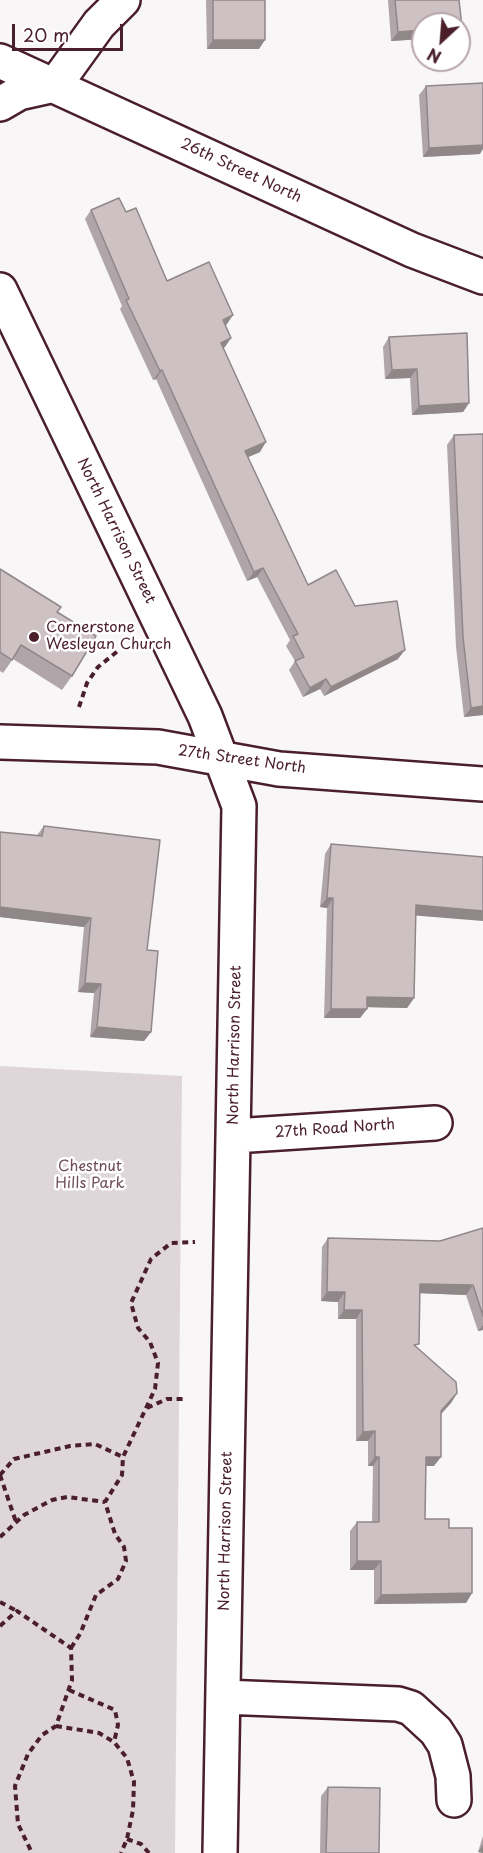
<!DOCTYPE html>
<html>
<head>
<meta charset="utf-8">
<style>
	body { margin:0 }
	#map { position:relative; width:483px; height:1853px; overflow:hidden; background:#f8f6f7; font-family:"Playpen Sans",sans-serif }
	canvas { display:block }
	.north { position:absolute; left:411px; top:12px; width:60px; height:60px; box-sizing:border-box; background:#fff; border:2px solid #b7a5aa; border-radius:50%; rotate:206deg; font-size:16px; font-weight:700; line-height:24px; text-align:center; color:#4a1f2b }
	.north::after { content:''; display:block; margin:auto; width:21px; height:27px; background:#4a1f2b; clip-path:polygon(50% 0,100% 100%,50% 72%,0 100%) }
	.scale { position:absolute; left:12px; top:24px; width:111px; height:27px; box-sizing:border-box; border:3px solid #4a1f2b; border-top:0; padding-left:8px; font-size:18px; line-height:21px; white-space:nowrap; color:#4a1f2b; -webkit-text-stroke:4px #fff; paint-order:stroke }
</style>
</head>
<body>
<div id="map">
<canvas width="483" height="1853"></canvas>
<div class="north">N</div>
<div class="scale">20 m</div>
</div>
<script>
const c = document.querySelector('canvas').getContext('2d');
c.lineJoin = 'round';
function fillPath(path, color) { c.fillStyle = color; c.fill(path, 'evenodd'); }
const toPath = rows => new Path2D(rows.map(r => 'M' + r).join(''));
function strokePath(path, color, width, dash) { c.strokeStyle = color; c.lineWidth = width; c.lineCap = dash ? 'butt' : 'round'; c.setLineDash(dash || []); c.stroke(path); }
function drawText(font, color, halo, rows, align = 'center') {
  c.font = font + ' "Playpen Sans",sans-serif'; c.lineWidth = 5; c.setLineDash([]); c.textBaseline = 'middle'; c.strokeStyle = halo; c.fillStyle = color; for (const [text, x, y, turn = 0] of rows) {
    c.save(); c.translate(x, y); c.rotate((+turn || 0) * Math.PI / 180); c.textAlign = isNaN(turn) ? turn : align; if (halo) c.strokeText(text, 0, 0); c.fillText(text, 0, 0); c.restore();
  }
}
fillPath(toPath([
	[0,1066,182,1076,175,1853,0,1853]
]), '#ded6d9');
const minor = toPath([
	[0,61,412,250,483,277],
	[0,104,19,93,55,85,99,24,123,0],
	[0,290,205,716,239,806,220,1853],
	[0,742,158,747,279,769,483,784],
	[234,1136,435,1123],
	[223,1697,398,1704,411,1708,436,1731,445,1745,453,1776,454,1800]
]);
strokePath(minor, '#4a1f2b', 38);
strokePath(toPath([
	[79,707,87,683,98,667,119,650],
	[147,1408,167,1399,184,1399],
	[0,1475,14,1459,70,1446,95,1444,123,1457],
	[0,1475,16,1522],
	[0,1537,24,1515,52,1500,67,1497,105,1502],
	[0,1602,17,1611],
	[0,1626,17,1611,71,1648,72,1680,56,1726,42,1735,28,1754,15,1786,18,1824,32,1853],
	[71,1648,80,1634,96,1595,118,1579,126,1561,124,1547,115,1534,105,1502,122,1475,123,1457,155,1389,158,1363,150,1342,138,1328,131,1303,151,1259,171,1243,195,1242],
	[69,1690,115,1710,118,1725,114,1742],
	[56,1726,99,1733,114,1742,127,1758,134,1782,133,1810,127,1839,121,1853],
	[127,1839,141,1844,149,1853]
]), '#4a1f2b', 4, [6, 4.5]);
strokePath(minor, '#fff', 33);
fillPath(toPath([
	[206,0,265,0,259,49,207,49],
	[388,0,459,0,423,24,423,39,391,41],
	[426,86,480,154,423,157,419,95],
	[91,210,126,212,167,281,227,324,226,325,225,347,223,348,260,452,248,457,308,585,355,606,398,659,324,696,320,689,303,697,289,670,295,661,286,646,290,640,257,577,247,581,156,379,153,380,120,309,122,306,85,219],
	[389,337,469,403,463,412,412,415,410,378,385,379,383,347],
	[483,434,483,715,464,717,456,647,447,445,454,435],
	[0,569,57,612,72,676,62,690,13,659,3,673,0,671],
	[44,826,147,950,151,1032,144,1041,90,1037,94,993,78,992,84,927,0,917,0,832,37,835],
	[331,844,415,915,414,998,407,1008,367,1007,367,1009,360,1018,324,1018,327,908,320,907,325,854],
	[483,1228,483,1330,478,1331,466,1295,420,1293,416,1347,457,1393,451,1403,441,1413,434,1466,426,1466,425,1519,449,1528,472,1593,466,1603,374,1604,374,1570,350,1570,350,1531,357,1522,372,1522,373,1466,368,1466,368,1441,356,1441,356,1319,338,1319,338,1302,321,1301,322,1247,328,1238,440,1241],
	[328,1787,379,1853,320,1853,321,1796],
	[483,1836,483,1853,478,1852]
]), '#b0a6a9');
fillPath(toPath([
	[423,30,423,39,391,41,398,32],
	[213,40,265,40,259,49,207,49],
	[483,145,483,149,480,154,423,157,429,148],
	[233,315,227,324,217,329,223,320],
	[231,338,225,347,214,352,221,343],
	[417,369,410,378,385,379,392,370],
	[162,370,156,379,153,380,160,371],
	[469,403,463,412,412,415,419,406],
	[266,442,260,452,239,461,245,451],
	[263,568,257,577,247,581,254,572],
	[405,650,398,659,324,696,331,687],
	[326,679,320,689,303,697,310,688],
	[483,706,483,715,464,717,471,708],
	[327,898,333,898,327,908,320,907],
	[416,905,483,911,483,921,409,915],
	[0,907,91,918,84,927,0,917],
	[85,983,101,984,94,993,78,992],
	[367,997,414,998,407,1008,360,1007],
	[331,1009,367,1009,360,1018,324,1018],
	[97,1027,151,1032,144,1041,90,1037],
	[420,1284,473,1285,466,1295,413,1293],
	[327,1292,345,1292,338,1302,321,1301],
	[344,1310,362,1310,356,1319,338,1319],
	[483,1325,483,1330,478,1331],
	[457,1393,451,1403,435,1421,441,1411],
	[375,1431,368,1441,356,1441,363,1432],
	[375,1457,379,1457,373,1466,368,1466],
	[426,1457,441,1457,434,1466,419,1466],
	[357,1561,381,1561,374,1570,350,1570],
	[472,1593,466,1603,374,1604,381,1595],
	[483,1845,483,1853,478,1852]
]), '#908789');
const building = toPath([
	[213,0,265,0,265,40,213,40,213,0],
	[395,0,459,0,462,27,459,27,459,24,423,24,423,30,398,32,395,0],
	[483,83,483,145,429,148,426,86,483,83],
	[119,198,126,212,136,208,167,281,209,262,233,315,223,320,231,338,221,343,266,442,245,451,308,585,336,570,355,606,397,601,405,650,331,687,326,679,310,688,295,661,304,657,293,636,298,634,263,568,254,572,162,370,160,371,126,300,129,299,91,210,119,198],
	[467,333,469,403,419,406,417,369,392,370,389,337,467,333],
	[483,434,483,706,471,708,463,637,454,435,483,434],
	[0,569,61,607,57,612,96,636,72,676,21,645,12,660,0,652,0,569],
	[44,826,160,840,147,950,158,951,151,1032,97,1027,101,984,85,983,91,918,0,907,0,832,42,836,44,826],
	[331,844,483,857,483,911,416,905,414,998,367,997,367,1009,331,1009,333,898,327,898,331,844],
	[483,1228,483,1316,473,1285,420,1284,419,1344,414,1345,456,1382,457,1393,441,1411,441,1457,426,1457,425,1519,449,1519,449,1528,472,1528,472,1593,381,1595,381,1561,357,1561,357,1522,379,1522,379,1457,375,1457,375,1431,363,1432,362,1310,344,1310,345,1292,327,1292,328,1238,440,1241,483,1228],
	[328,1787,380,1788,379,1853,326,1853,328,1787]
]);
fillPath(building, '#cdc1c4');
strokePath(building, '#908789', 1.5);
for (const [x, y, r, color] of [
	[34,637,6,"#4a1f2b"]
]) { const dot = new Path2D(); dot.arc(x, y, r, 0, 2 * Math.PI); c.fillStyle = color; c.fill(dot); strokePath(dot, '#fff', 2); }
drawText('15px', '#4a1f2b', '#fff', [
	["26th Street North",241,171,25],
	["North Harrison Street",116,531,64],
	["27th Street North",242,760,8],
	["North Harrison Street",235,1045,-89],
	["27th Road North",335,1129,-4],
	["North Harrison Street",226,1531,-89]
]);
drawText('15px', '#4a1f2b', '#fff', [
	["Cornerstone",46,628],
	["Wesleyan Church",46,645]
], 'left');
drawText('15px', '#6f4d56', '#fff', [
	["Chestnut",90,1167],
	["Hills Park",90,1184]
]);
</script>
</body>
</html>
